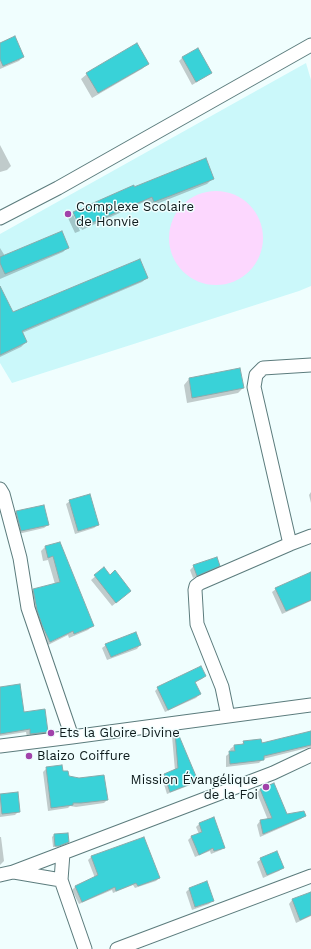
<!DOCTYPE html>
<html>
<head>
<meta charset="utf-8">
<style>
	body { margin:0 }
	canvas { display:block; background:#f0fefe }
</style>
</head>
<body>
<canvas width="311" height="949"></canvas>
<script>
const c = document.querySelector('canvas').getContext('2d');
c.lineJoin = 'round';
function fillPath(path, color) { c.fillStyle = color; c.fill(path, 'evenodd'); }
const toPath = rows => new Path2D(rows.map(r => 'M' + r).join(''));
function strokePath(path, color, width, dash) { c.strokeStyle = color; c.lineWidth = width; c.lineCap = dash ? 'butt' : 'round'; c.setLineDash(dash || []); c.stroke(path); }
function drawText(font, color, halo, rows, align = 'center') {
  c.font = font + ' "Work Sans",sans-serif'; c.lineWidth = 3; c.setLineDash([]); c.textBaseline = 'middle'; c.strokeStyle = halo; c.fillStyle = color; for (const [text, x, y, turn = 0] of rows) {
    c.save(); c.translate(x, y); c.rotate((+turn || 0) * Math.PI / 180); c.textAlign = isNaN(turn) ? turn : align; if (halo) c.strokeText(text, 0, 0); c.fillText(text, 0, 0); c.restore();
  }
}
fillPath(toPath([
	[306,63,311,80,311,286,299,291,12,383,0,363,0,234]
]), '#cbf8fa');
fillPath(toPath([
	'169 238a47 47 0 1 1 94 0a47 47 0 1 1-94 0Z'
]), '#fcd7fe');
fillPath(toPath([
	[0,44,23,57,19,61,0,69],
	[198,49,211,73,207,76,192,85,179,61,182,58],
	[148,64,142,69,92,98,81,79,87,74],
	[0,145,11,166,7,170,0,172],
	[212,179,207,184,149,207,146,201,82,230,75,214,73,214,80,231,75,233,68,218,74,213,134,188],
	[68,247,63,252,0,279,0,248,5,256],
	[147,278,142,282,22,333,26,342,21,347,0,357,0,288,12,314],
	[239,370,243,388,238,393,187,403,184,385,189,379],
	[311,492,311,503,309,495],
	[70,501,98,525,94,528,75,534,66,504],
	[17,512,48,525,44,528,18,534,13,516],
	[60,543,92,626,88,630,69,638,68,635,46,646,29,594,34,590,55,584,48,560,43,561,41,551,45,547],
	[219,565,215,569,193,578,190,570,194,566],
	[104,569,126,595,112,606,91,580],
	[311,581,311,601,282,614,272,592,276,589],
	[106,645,140,645,137,649,107,660,102,648],
	[205,676,202,679,194,683,200,694,196,698,165,712,155,691,158,688],
	[0,688,23,713,47,732,44,735,27,737,26,732,0,736],
	[311,732,311,747,263,759,259,763,226,767,226,756,231,752,230,749,234,746,240,746,244,742,261,744],
	[175,733,196,780,193,784,167,794,162,778,165,775,175,771,172,736],
	[47,768,62,772,68,777,107,800,104,803,76,807,70,806,68,808,48,811,43,772],
	[260,789,287,816,305,816,301,819,260,837,257,825,260,821,268,820,257,793],
	[17,793,19,811,15,815,0,817,0,795],
	[199,824,224,847,221,850,211,854,210,851,195,857,188,840,191,837,199,834,196,827],
	[67,834,68,842,66,844,57,847,53,847,52,837,54,835],
	[0,837,1,837,4,861,0,865],
	[144,838,159,878,156,881,135,888,133,885,113,893,112,890,79,904,72,890,75,887,95,878,88,860,91,857],
	[261,859,283,868,279,871,263,878,257,862],
	[189,889,213,900,209,904,192,910,186,892],
	[311,893,311,916,296,923,289,904,292,900]
]), '#0003');
const building = toPath([
	[15,36,24,57,3,66,0,59,0,43,15,36],
	[137,43,149,64,98,93,86,73,137,43],
	[198,48,212,73,196,82,182,57,198,48],
	[206,158,214,179,154,202,152,197,80,228,73,212,134,185,134,187,206,158],
	[62,231,69,248,5,274,0,263,0,257,62,231],
	[140,259,148,278,22,331,27,342,0,355,0,286,13,312,140,259],
	[240,368,244,388,192,398,189,378,240,368],
	[90,494,99,525,78,531,69,500,90,494],
	[44,505,49,525,21,531,16,511,44,505],
	[60,542,94,626,74,634,73,631,50,642,42,625,37,610,33,589,60,582,53,556,48,558,45,546,60,542],
	[217,557,220,566,197,576,193,565,217,557],
	[104,567,110,575,115,570,131,591,116,603,94,575,104,567],
	[311,572,311,600,286,611,275,588,311,572],
	[136,632,141,645,111,657,105,644,136,632],
	[201,666,206,676,195,682,201,694,168,710,157,687,201,666],
	[20,684,24,712,45,709,48,732,30,734,30,729,0,734,0,687,20,684],
	[177,731,198,781,170,792,164,774,178,768,175,732,177,731],
	[311,731,311,745,264,756,264,760,230,764,229,751,235,751,234,745,244,744,243,741,261,739,262,743,311,731],
	[62,765,63,771,68,771,69,776,79,778,104,775,108,800,81,803,73,803,73,805,51,808,46,767,62,765],
	[274,783,287,814,304,811,306,816,263,834,260,820,272,818,260,789,274,783],
	[18,792,20,812,2,814,0,794,18,792],
	[214,817,225,848,214,851,213,848,199,855,191,836,202,832,199,823,214,817],
	[68,833,69,842,59,846,55,846,54,834,68,833],
	[144,837,160,878,138,886,136,883,116,891,115,887,82,902,75,886,98,875,91,856,144,837],
	[277,851,284,868,267,875,260,858,277,851],
	[207,881,214,901,195,907,189,888,207,881],
	[311,892,311,915,300,920,292,899,311,892]
]);
fillPath(building, '#39d2d8');
strokePath(building, '#8aabac', 1);
const street = toPath([
	[0,218,58,188,311,45],
	[0,489,3,494,20,558,28,608,72,737],
	[290,544,254,387,256,375,263,368,311,365],
	[228,716,222,687,197,624,195,590,196,586,200,583,290,544,311,536],
	[0,746,72,737,311,705],
	[63,853,61,880,85,949],
	[14,872,61,880],
	[0,875,13,872,63,853,273,773,311,755],
	[117,949,311,876]
]);
strokePath(street, '#5c7c7d', 15);
strokePath(street, '#fff', 13);
for (const [x, y, r, color] of [
	[68,214,4,"#a142aa"],
	[51,733,4,"#a142aa"],
	[29,756,4,"#a142aa"],
	[266,787,4,"#a142aa"]
]) { const dot = new Path2D(); dot.arc(x, y, r, 0, 2 * Math.PI); c.fillStyle = color; c.fill(dot); strokePath(dot, '#f0fefe', 1.5); }
drawText('13px', '#0e1b1c', '#f0fefe', [
	["Complexe Scolaire",76,207],
	["de Honvie",76,222],
	["Ets la Gloire Divine",59,733],
	["Blaizo Coiffure",37,756],
	["Mission Évangélique",258,780,"right"],
	["de la Foi",258,795,"right"]
], 'left');
</script>
</body>
</html>
